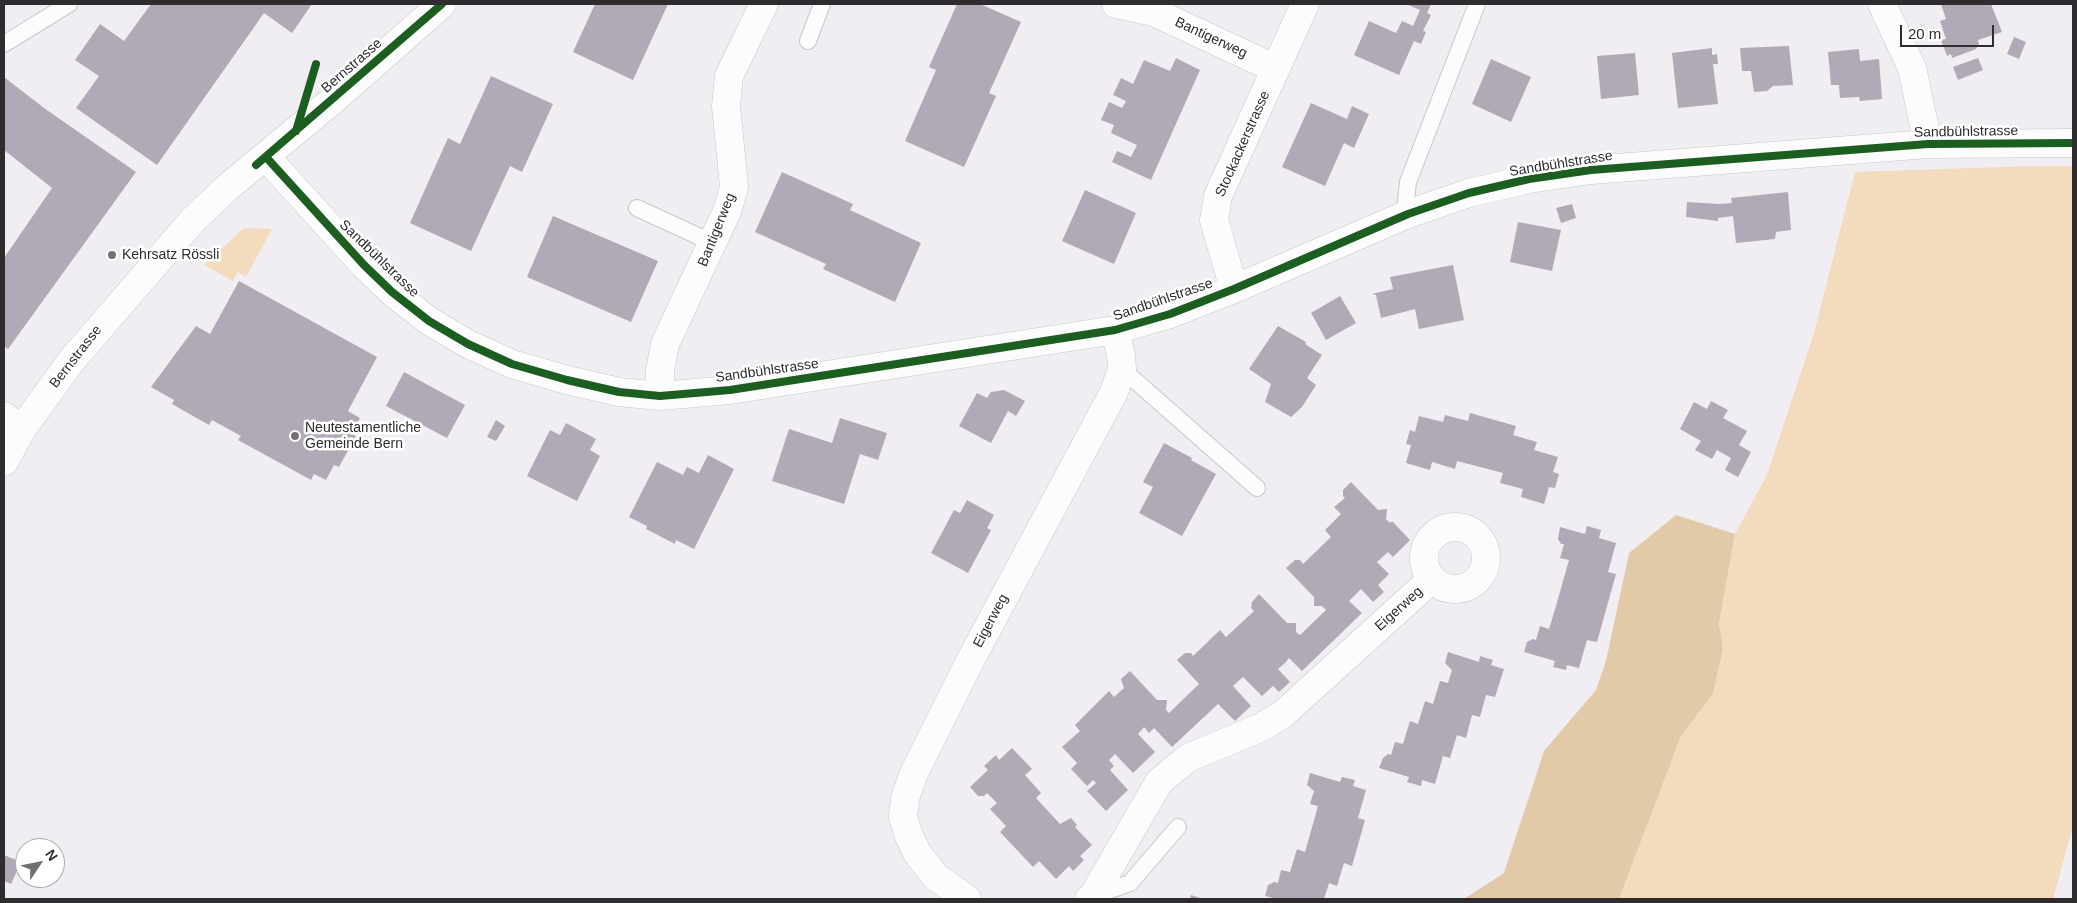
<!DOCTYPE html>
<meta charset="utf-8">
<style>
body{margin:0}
#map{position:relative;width:2077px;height:903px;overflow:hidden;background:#f0eef2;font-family:Arial,sans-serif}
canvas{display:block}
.frame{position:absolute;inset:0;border:5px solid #2e2c2f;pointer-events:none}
.north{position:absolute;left:15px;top:838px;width:50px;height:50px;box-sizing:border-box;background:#fff;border:1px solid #ababac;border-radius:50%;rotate:56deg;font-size:14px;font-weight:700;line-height:20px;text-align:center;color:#2e2c2f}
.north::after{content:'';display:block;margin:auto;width:18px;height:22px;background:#727073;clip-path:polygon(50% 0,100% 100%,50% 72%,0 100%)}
.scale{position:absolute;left:1900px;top:25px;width:94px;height:22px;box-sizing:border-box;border:2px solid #2e2c2f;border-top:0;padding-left:6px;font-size:15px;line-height:18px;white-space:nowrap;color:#2e2c2f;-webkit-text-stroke:4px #fff;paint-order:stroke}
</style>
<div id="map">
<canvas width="2077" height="903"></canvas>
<div class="frame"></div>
<div class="north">N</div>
<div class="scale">20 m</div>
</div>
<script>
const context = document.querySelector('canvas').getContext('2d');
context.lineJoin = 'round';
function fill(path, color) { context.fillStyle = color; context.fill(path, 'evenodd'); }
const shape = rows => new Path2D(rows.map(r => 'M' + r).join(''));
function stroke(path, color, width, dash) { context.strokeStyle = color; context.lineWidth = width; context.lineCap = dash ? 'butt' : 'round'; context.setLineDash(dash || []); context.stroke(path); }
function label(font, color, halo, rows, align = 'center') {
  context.font = font + ' Arial,sans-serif'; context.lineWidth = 5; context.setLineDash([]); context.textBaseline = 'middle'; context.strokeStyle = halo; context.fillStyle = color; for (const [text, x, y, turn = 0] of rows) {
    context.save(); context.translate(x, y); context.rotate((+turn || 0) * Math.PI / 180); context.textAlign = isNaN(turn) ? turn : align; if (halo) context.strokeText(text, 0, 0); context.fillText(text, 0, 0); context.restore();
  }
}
fill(shape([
 [2030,166,2073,166,2073,826,2053,899,1619,899,1681,736,1713,694,1723,649,1719,623,1735,534,1767,475,1814,333,1855,172],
 [244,228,272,229,246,277,237,272,233,281,204,265]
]), '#f3dcbe');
fill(shape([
 [1676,515,1735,534,1719,623,1723,649,1713,694,1681,736,1619,899,1464,899,1504,873,1544,751,1596,690,1606,661,1629,553]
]), '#e2caa9');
fill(shape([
 [151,4,312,4,292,33,264,13,157,165,76,108,99,76,75,60,100,24,124,41],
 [595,4,668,4,633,80,573,52],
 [957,4,980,4,1021,22,989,93,996,96,964,167,905,141,936,70,929,67],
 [1406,4,1431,4,1427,13,1431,15,1423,31,1426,32,1421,44,1414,41,1399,75,1354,55,1369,21,1396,33,1402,21,1413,26,1420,10],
 [1941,4,1991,4,2002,32,1978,40,1979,44,1976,49,1952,58,1951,54,1947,56,1941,40,1946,39,1940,21,1946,19],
 [2014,37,2026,42,2019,59,2007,54],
 [1789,46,1793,85,1773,86,1767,91,1754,92,1751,71,1742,71,1740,48],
 [1712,48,1712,55,1717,54,1718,64,1713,64,1718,104,1678,108,1672,53],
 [1859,49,1860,61,1879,59,1882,99,1860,101,1859,97,1840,98,1839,85,1831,85,1828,52],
 [1635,53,1639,95,1601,99,1597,56],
 [1176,58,1200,70,1151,180,1112,162,1117,151,1131,157,1137,145,1111,133,1114,125,1101,120,1109,102,1122,108,1126,101,1113,95,1121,78,1133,84,1144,60,1170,71],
 [1978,58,1983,70,1958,80,1953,67],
 [1491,59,1531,77,1511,122,1472,104],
 [491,76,553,104,522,172,510,166,471,251,410,223,448,138,460,144],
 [4,77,44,108,136,172,8,349,4,346,4,258,52,188,4,150],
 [1311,103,1347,119,1352,106,1369,114,1354,148,1344,143,1325,186,1282,167],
 [782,172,853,204,850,210,921,243,895,302,823,269,826,264,755,232],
 [1085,190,1136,213,1114,264,1062,241],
 [1788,192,1791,230,1776,232,1775,239,1736,243,1733,216,1718,218,1718,221,1686,217,1687,202,1719,204,1732,203,1731,198],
 [1572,204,1576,218,1561,223,1556,208],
 [553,216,658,261,631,322,527,277],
 [1518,222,1561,230,1552,271,1510,262],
 [1453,265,1464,320,1419,329,1415,309,1381,318,1376,295,1372,294,1393,289,1390,277],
 [239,281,377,357,348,411,360,418,352,434,356,436,339,467,334,465,326,480,314,474,311,480,238,440,241,436,212,420,209,425,172,404,174,400,151,387,196,326,210,334],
 [1340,296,1356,323,1326,340,1311,313],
 [1278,326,1306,342,1305,344,1322,355,1307,378,1316,385,1302,407,1291,417,1265,402,1271,384,1249,369],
 [404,372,465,405,447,438,386,406],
 [1004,390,1025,401,1016,416,1008,411,991,443,959,426,977,393,987,398,991,392],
 [1711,401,1728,410,1723,418,1747,431,1739,445,1751,452,1738,477,1725,470,1731,458,1717,450,1712,459,1695,450,1701,441,1680,429,1694,402,1707,409],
 [1470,413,1516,426,1513,435,1537,442,1534,450,1558,457,1553,472,1559,474,1555,488,1549,487,1544,504,1521,497,1523,489,1500,483,1503,473,1457,461,1455,469,1432,462,1430,470,1406,463,1411,445,1406,444,1410,430,1415,432,1419,416,1443,422,1445,415,1468,421],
 [840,418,887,433,878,460,860,454,844,504,772,481,789,429,832,443],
 [496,420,505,426,496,441,487,437],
 [566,423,596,439,590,450,600,456,577,501,527,476,550,430,560,435],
 [1164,443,1192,458,1191,460,1216,474,1182,536,1139,513,1153,487,1143,482],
 [708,455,734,469,694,549,676,540,675,544,646,529,647,526,629,517,657,462,683,475,687,467,699,473],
 [1351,482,1378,510,1387,509,1386,519,1390,523,1392,521,1410,540,1393,557,1388,552,1377,562,1389,574,1378,585,1384,592,1373,602,1361,589,1349,601,1362,613,1302,671,1289,658,1285,663,1278,669,1290,682,1279,692,1273,686,1262,696,1243,677,1233,686,1251,706,1235,721,1218,704,1172,747,1154,728,1149,733,1144,727,1138,734,1155,752,1133,773,1115,754,1109,760,1114,766,1110,770,1128,790,1106,811,1087,791,1096,783,1093,780,1087,786,1071,769,1077,763,1062,747,1080,731,1075,725,1109,691,1114,697,1124,688,1121,679,1130,671,1157,700,1167,700,1166,710,1169,713,1199,684,1177,660,1185,653,1191,653,1193,656,1220,630,1226,637,1254,611,1251,608,1252,602,1259,594,1287,623,1296,623,1296,632,1300,635,1326,610,1322,606,1314,606,1314,597,1286,568,1295,560,1300,560,1303,564,1331,537,1325,530,1341,514,1334,507,1345,498,1343,496,1343,490],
 [967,500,994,515,987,528,991,530,968,573,931,553,954,510,960,513],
 [1587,526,1601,530,1599,538,1616,543,1608,572,1616,574,1597,642,1587,640,1579,668,1567,665,1566,670,1553,667,1555,661,1524,652,1527,642,1533,639,1536,640,1540,626,1549,629,1556,606,1569,560,1560,558,1564,544,1561,544,1558,539,1560,527,1585,534],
 [1448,652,1479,662,1480,656,1493,660,1491,665,1504,669,1495,697,1486,695,1480,717,1472,715,1466,738,1457,735,1450,758,1443,756,1435,784,1422,780,1421,786,1407,782,1409,777,1379,768,1383,758,1388,754,1391,755,1395,742,1403,744,1410,721,1418,724,1425,701,1433,704,1440,681,1448,683,1452,670,1445,663],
 [1012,748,1032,769,1025,775,1041,793,1036,798,1060,824,1071,818,1077,825,1075,827,1092,845,1080,856,1084,860,1073,871,1069,866,1056,879,1039,861,1033,867,1000,832,1006,826,990,809,997,803,987,793,984,796,978,796,970,787,988,770,984,766,996,755,999,760],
 [1310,773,1340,782,1342,777,1355,780,1353,786,1366,790,1358,818,1365,820,1352,866,1344,863,1337,886,1329,883,1324,899,1277,899,1265,896,1268,885,1274,882,1278,883,1281,870,1290,872,1297,849,1305,852,1318,806,1310,804,1314,791,1307,785],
 [4,855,21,862,11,884,4,881],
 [1191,895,1203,899,1190,899]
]), '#b1a9b6');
const lane = shape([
 [808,41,822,4],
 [4,44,69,4],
 [637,208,713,243],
 [1408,214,1406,200,1408,182,1477,4],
 [1122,369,1257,488],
 [1093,896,1130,883,1178,827]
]);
const street = shape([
 [1116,4,1154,12,1276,69],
 [1882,4,1912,68,1928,144],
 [266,157,364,265,392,292,429,321,468,344,512,364,567,380,619,392,660,396,730,390,1115,330,1170,314,1234,289,1408,214,1469,193,1529,179,1591,170,1928,144,2073,143],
 [1234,289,1214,220,1218,196,1305,4],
 [660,396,660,371,665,344,728,209,734,187,726,106,729,76,764,4],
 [4,416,22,429],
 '1424 558a31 31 0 1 1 62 0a31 31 0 1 1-62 0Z',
 [967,899,936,877,917,853,909,836,903,817,905,798,914,773,970,661,1114,392,1122,369,1121,355,1115,330],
 [1089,899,1093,896,1159,782,1188,758,1262,727,1283,714,1432,579]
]);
const secondary = shape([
 [4,462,22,429,72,360,193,220,229,186,333,100,442,4]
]);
stroke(lane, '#c7c6c9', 18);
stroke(street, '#c7c6c9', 29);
stroke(secondary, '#c7c6c9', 29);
stroke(lane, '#fdfcfd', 16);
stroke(street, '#fdfcfd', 28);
stroke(secondary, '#fdfcfd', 28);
stroke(shape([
 [296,131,316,64],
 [266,157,364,265,392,292,429,321,468,344,512,364,567,380,619,392,660,396,730,390,1115,330,1170,314,1234,289,1408,214,1469,193,1529,179,1591,170,1928,144,2073,143],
 [256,165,442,4]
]), '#1b5e20', 8);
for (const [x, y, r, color] of [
 [112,255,5,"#727073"],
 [295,436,5,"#727073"]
]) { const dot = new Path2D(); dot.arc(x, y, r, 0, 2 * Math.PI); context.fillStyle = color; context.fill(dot); stroke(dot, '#fff', 2); }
label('14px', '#2e2c2f', '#fff', [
 ["Bantigerweg",1211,38,25],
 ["Bernstrasse",352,66,-41],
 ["Sandbühlstrasse",1966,132,-1],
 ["Stockackerstrasse",1243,144,-66],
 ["Sandbühlstrasse",1561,164,-9],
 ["Bantigerweg",717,230,-68],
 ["Sandbühlstrasse",379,259,44],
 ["Sandbühlstrasse",1163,300,-19],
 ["Bernstrasse",76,357,-52],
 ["Sandbühlstrasse",767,371,-8],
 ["Eigerweg",1399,609,-42],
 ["Eigerweg",991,621,-62]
]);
label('14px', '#2e2c2f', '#fff', [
 ["Kehrsatz Rössli",122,255],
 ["Neutestamentliche",305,428],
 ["Gemeinde Bern",305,444]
], 'left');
</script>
